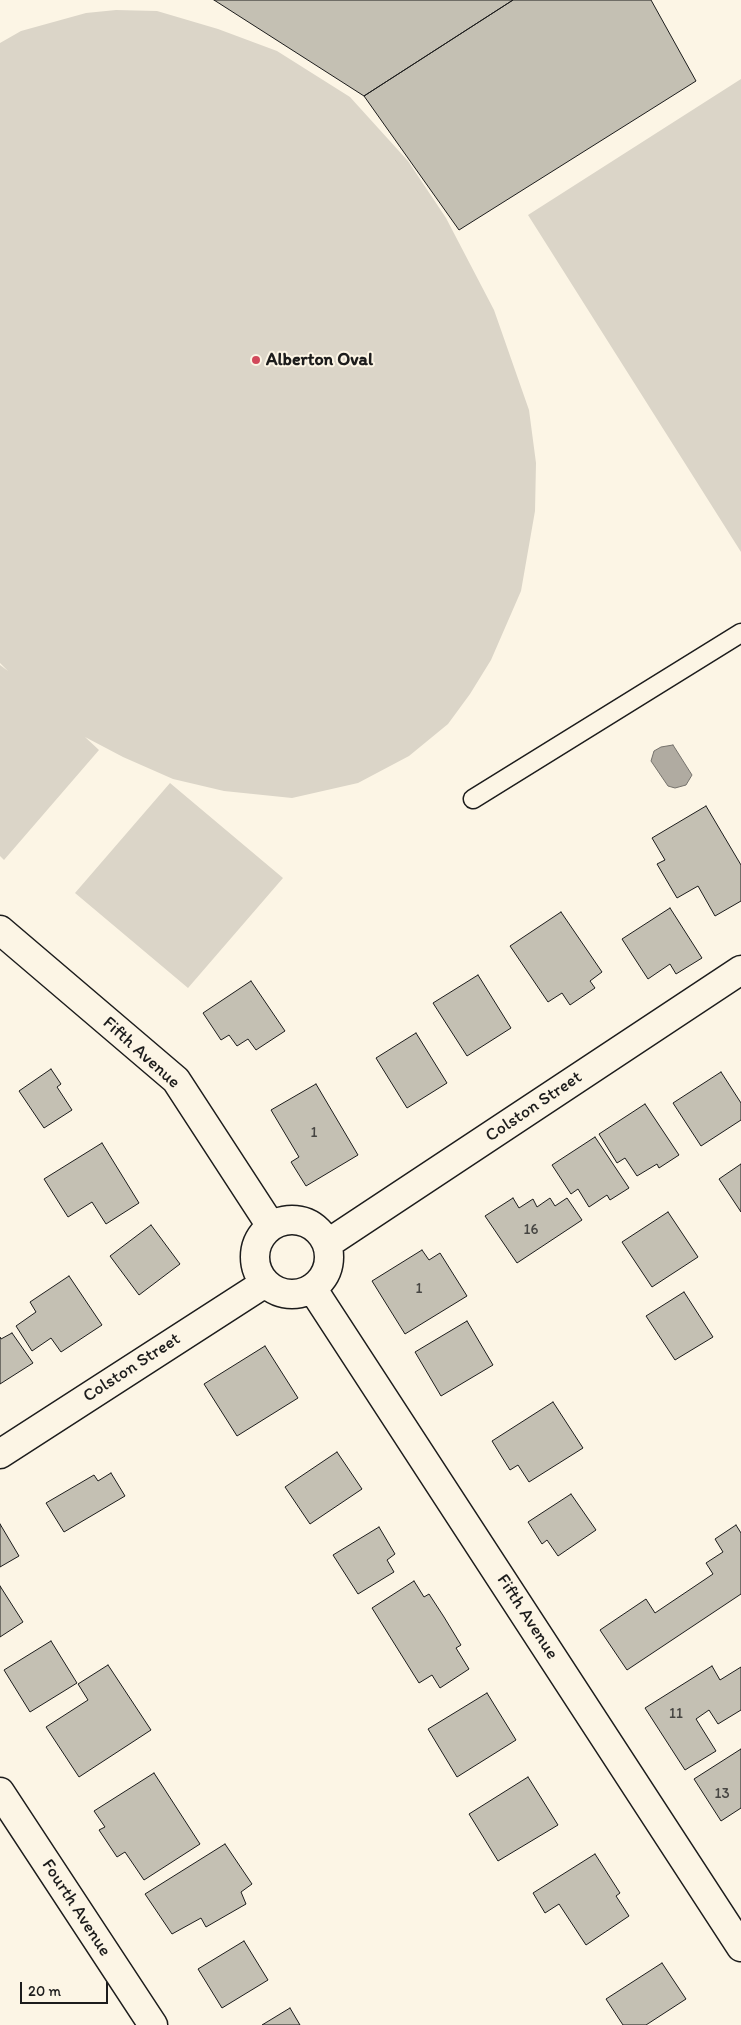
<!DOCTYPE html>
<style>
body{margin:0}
#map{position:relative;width:741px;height:2025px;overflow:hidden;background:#fcf5e5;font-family:Itim,sans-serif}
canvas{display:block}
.scale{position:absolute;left:20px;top:1982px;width:88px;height:22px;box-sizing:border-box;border:2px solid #1c1c1c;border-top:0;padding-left:6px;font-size:15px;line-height:18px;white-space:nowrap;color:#1c1c1c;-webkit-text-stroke:4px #fcf5e5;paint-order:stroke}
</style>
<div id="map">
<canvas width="741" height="2025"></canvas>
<div class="scale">20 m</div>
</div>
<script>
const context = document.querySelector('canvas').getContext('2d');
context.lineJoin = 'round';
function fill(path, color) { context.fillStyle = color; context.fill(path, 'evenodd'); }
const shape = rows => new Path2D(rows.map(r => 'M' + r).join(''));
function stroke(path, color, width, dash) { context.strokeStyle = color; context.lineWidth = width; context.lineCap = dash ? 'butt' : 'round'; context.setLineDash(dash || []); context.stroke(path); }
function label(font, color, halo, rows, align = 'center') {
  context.font = font + ' Itim,sans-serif'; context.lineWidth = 4; context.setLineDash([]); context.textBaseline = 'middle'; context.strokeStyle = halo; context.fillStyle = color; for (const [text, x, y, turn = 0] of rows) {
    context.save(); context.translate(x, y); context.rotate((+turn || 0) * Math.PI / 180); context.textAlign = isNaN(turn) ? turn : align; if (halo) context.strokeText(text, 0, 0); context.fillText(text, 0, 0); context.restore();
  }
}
fill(shape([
 [116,10,157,11,218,29,277,51,350,97,408,161,446,218,494,310,529,410,536,463,535,511,521,591,491,660,470,694,448,724,409,756,358,783,292,798,224,791,173,779,123,757,85,737,99,750,4,860,0,856,0,665,8,671,0,663,0,43,21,31,86,13],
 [741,79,741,552,528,215],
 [170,783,283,878,188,988,75,893]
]), '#dbd5c8');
const water = shape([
 [673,745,692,775,686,785,675,788,668,786,651,761,654,751,661,747,673,745]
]);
fill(water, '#b0aba1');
stroke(water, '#75726c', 1);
const building = shape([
 [214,0,513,0,364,96,214,0],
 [513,0,651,0,696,81,459,230,364,96,513,0],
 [706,806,741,865,741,901,715,916,698,886,677,898,657,864,665,860,652,838,706,806],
 [670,908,702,958,676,974,670,964,648,979,622,939,670,908],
 [561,912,602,972,590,981,595,988,570,1005,562,993,548,1002,510,946,561,912],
 [478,975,511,1028,467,1056,433,1003,478,975],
 [251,981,285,1031,256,1050,248,1039,237,1046,229,1035,221,1040,203,1013,251,981],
 [416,1033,447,1083,407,1108,376,1058,416,1033],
 [51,1069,61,1084,57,1087,72,1110,44,1128,19,1091,51,1069],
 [721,1072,741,1103,741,1120,701,1146,673,1103,721,1072],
 [316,1084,358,1155,306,1186,291,1162,299,1157,271,1110,316,1084],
 [645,1104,679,1155,659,1168,657,1164,637,1176,625,1158,617,1163,599,1134,645,1104],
 [595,1137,629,1188,610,1200,607,1195,589,1207,578,1189,571,1194,552,1165,595,1137],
 [102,1143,139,1203,106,1224,92,1202,68,1217,44,1179,102,1143],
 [741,1164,741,1212,719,1179,741,1164],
 [513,1198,519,1208,533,1199,537,1207,550,1198,555,1206,567,1198,582,1220,517,1263,485,1216,513,1198],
 [668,1212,698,1257,652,1287,622,1242,668,1212],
 [151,1225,180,1264,139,1295,110,1256,151,1225],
 [422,1250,429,1260,440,1253,467,1296,405,1334,372,1281,422,1250],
 [69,1276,102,1325,61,1352,51,1338,32,1351,16,1326,36,1312,30,1302,69,1276],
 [684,1292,713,1337,675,1360,646,1316,684,1292],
 [467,1321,493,1365,441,1396,415,1352,467,1321],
 [12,1333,33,1363,0,1384,0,1337,1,1339,12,1333],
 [265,1346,298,1398,237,1436,204,1384,265,1346],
 [553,1402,583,1448,529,1482,518,1465,510,1470,492,1441,553,1402],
 [337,1452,362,1489,310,1524,285,1487,337,1452],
 [111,1473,125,1496,64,1532,46,1503,94,1475,98,1481,111,1473],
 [571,1494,596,1530,558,1556,547,1540,542,1544,528,1522,571,1494],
 [0,1524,19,1556,0,1567,0,1524],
 [736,1525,741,1533,741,1594,627,1670,600,1630,646,1599,655,1613,713,1574,706,1563,723,1552,715,1539,736,1525],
 [379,1527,395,1554,387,1560,394,1572,358,1594,333,1555,379,1527],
 [414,1581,424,1597,429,1594,444,1617,461,1645,456,1648,469,1669,440,1688,432,1675,419,1683,372,1608,414,1581],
 [0,1586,23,1622,0,1637,0,1586],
 [51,1641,77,1683,30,1712,4,1670,51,1641],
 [108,1665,151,1730,79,1777,46,1727,88,1700,78,1684,108,1665],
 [712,1666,720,1680,741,1667,741,1710,718,1724,709,1710,696,1719,716,1751,685,1770,645,1708,712,1666],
 [487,1693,516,1740,457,1777,428,1729,487,1693],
 [741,1749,741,1808,721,1821,694,1779,741,1749],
 [154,1773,200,1844,144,1880,125,1852,117,1857,99,1830,105,1827,94,1811,154,1773],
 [528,1777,558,1825,498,1861,469,1814,528,1777],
 [225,1844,252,1884,241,1892,246,1904,206,1927,201,1918,172,1934,145,1894,225,1844],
 [595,1854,620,1893,616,1896,629,1916,586,1945,559,1904,545,1913,533,1893,595,1854],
 [244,1941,268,1980,222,2008,198,1969,244,1941],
 [662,1963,686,1999,646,2025,623,2025,606,1999,662,1963],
 [290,2008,300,2025,262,2025,290,2008]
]);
fill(building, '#c4c0b3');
stroke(building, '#1c1c1c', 1);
const service = shape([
 [473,799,741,633]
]);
const minor = shape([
 [0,930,176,1080,271,1226],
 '255 1257a37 37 0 1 1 74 0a37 37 0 1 1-74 0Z',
 [327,1244,741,970],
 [312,1288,741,1947],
 [0,1454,265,1283],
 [0,1792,153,2025]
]);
stroke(service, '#1c1c1c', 21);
stroke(minor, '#1c1c1c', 31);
stroke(service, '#fcf5e5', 18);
stroke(minor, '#fcf5e5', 28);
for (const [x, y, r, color] of [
 [256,360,5,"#d1495b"]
]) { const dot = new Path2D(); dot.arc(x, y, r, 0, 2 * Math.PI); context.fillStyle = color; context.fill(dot); stroke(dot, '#fcf5e5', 2); }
label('15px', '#464542', null, [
 ["1",314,1133],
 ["16",531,1230],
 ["1",419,1289],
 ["11",676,1714],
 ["13",722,1794]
]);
label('bold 18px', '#1c1c1c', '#fcf5e5', [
 ["Alberton Oval",266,360]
], 'left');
label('18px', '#1c1c1c', '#fcf5e5', [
 ["Fifth Avenue",141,1053,42],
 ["Colston Street",534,1107,-34],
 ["Colston Street",132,1368,-33],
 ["Fifth Avenue",527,1617,57],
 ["Fourth Avenue",76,1908,57]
]);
</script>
